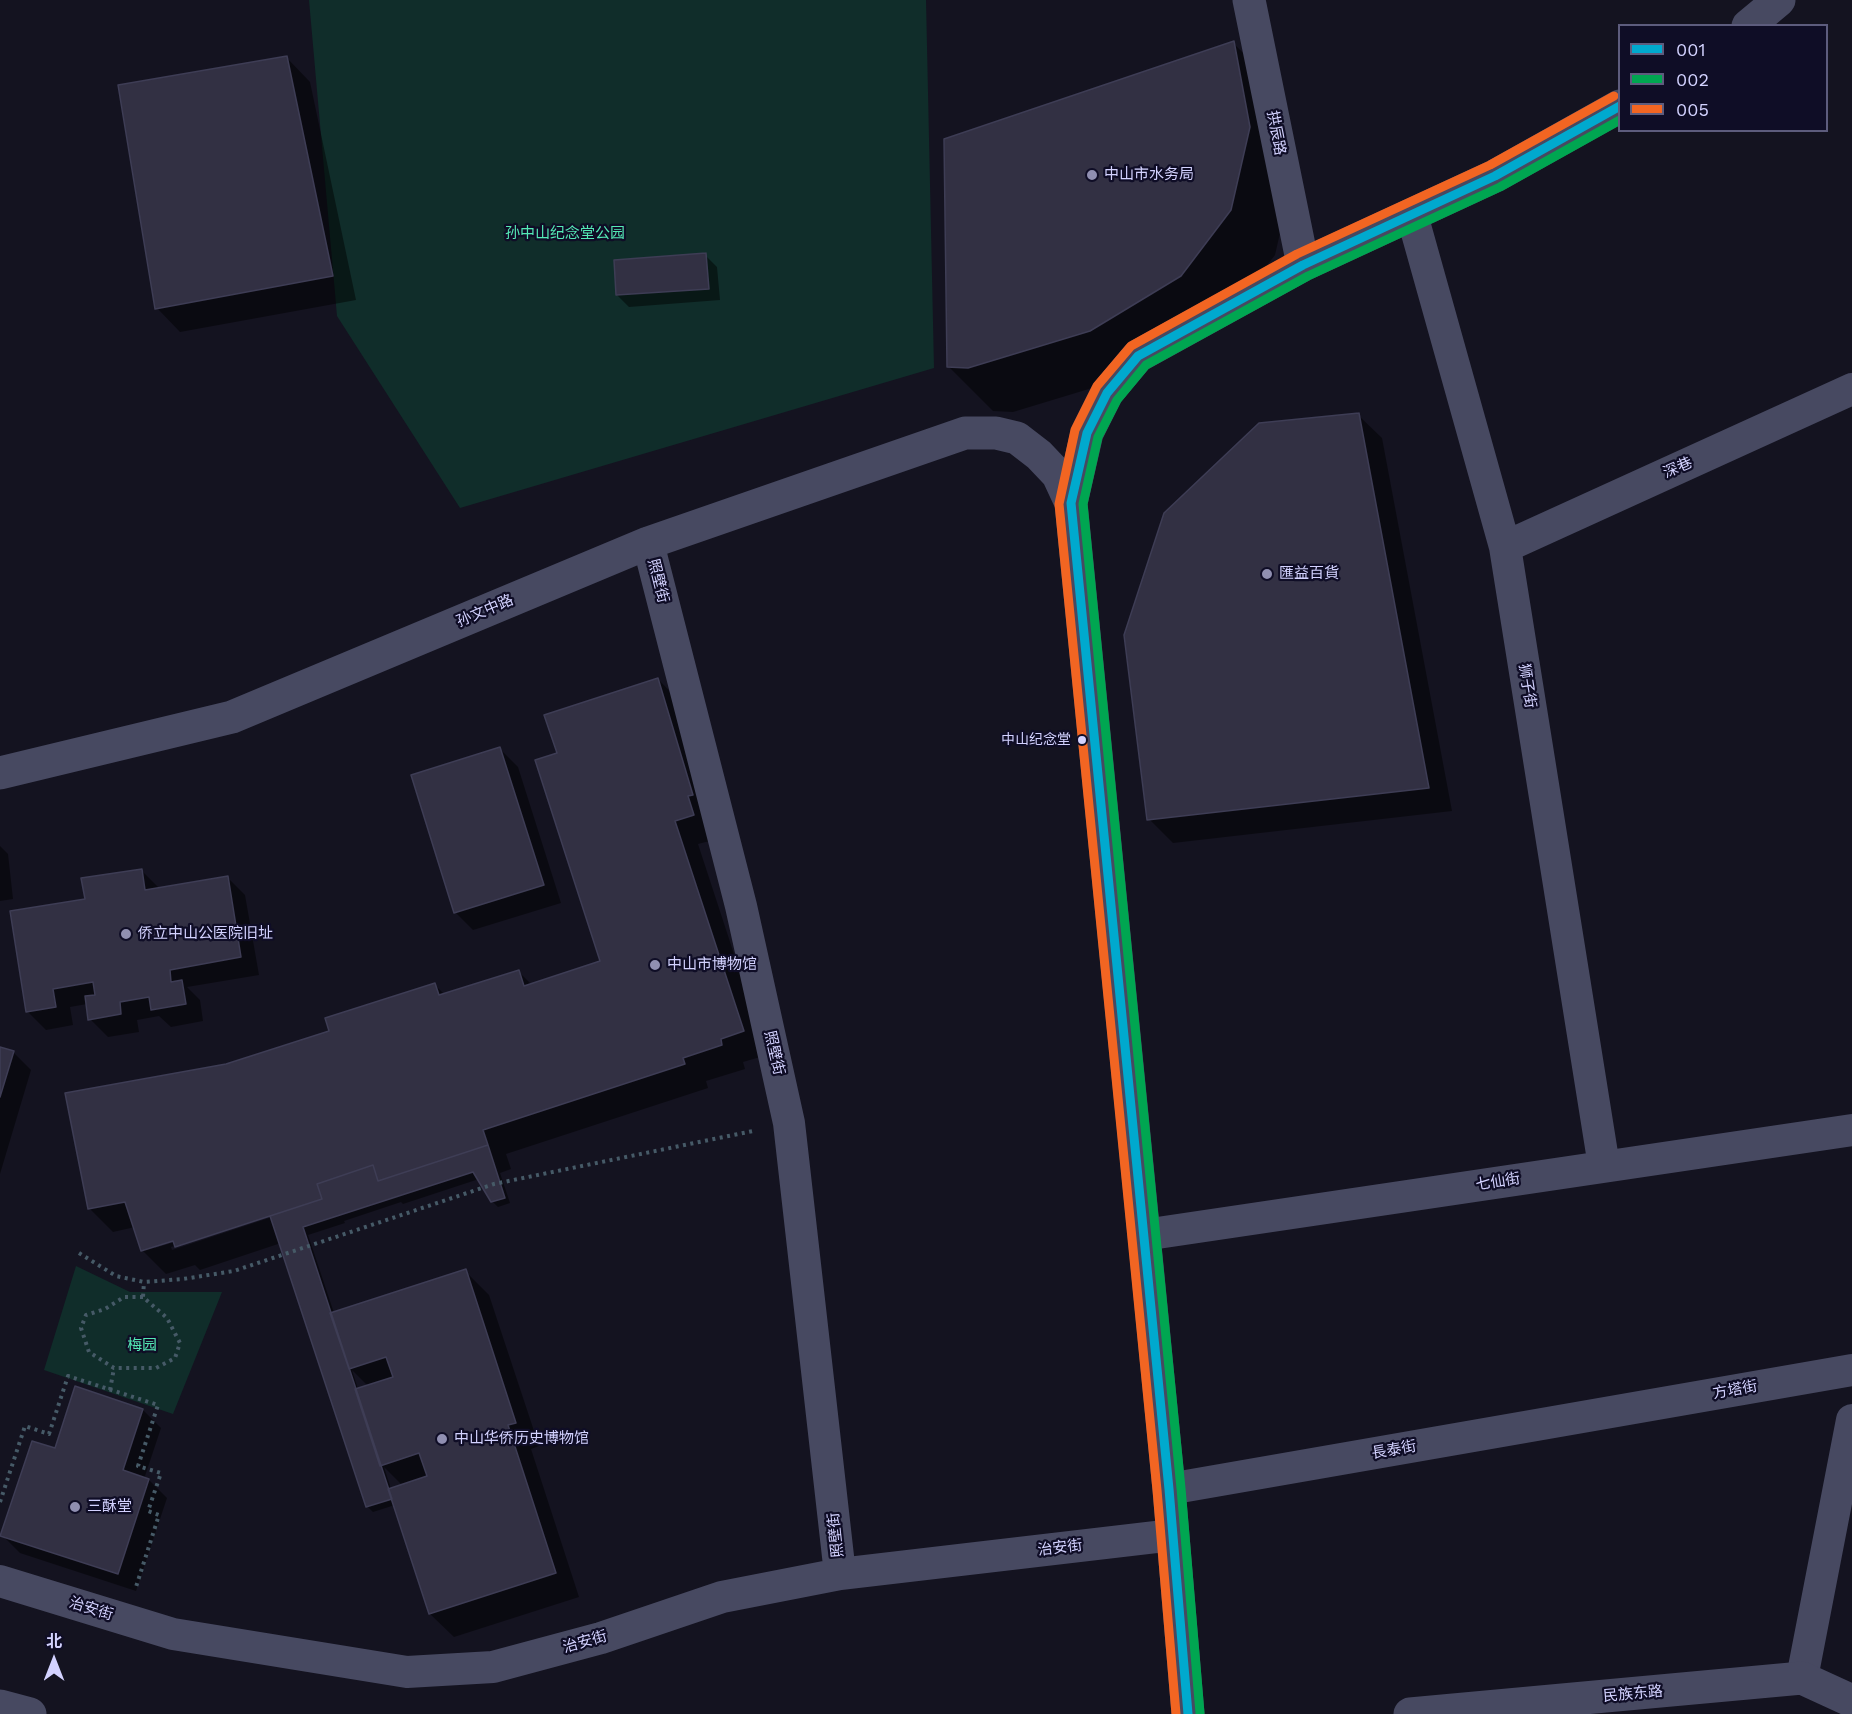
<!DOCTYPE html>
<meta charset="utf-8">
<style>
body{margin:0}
#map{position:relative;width:1852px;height:1714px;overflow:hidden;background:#141320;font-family:"Work Sans","Noto Sans SC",sans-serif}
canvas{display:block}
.legend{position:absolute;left:1618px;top:24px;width:210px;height:108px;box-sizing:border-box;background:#0f0d26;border:2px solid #5d5c7d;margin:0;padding:8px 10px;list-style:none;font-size:18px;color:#d3d2ff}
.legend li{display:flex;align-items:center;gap:12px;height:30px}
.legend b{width:30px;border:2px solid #5d5c7d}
.north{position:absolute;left:24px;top:1630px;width:60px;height:60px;-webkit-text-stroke:4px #0f0d26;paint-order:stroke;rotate:0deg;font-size:16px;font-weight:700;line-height:24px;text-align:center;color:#d3d2ff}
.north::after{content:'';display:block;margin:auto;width:21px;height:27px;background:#d3d2ff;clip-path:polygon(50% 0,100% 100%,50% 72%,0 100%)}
</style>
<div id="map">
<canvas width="1852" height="1714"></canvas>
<ul class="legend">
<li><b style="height:8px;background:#00a9ce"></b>001</li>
<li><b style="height:8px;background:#00a651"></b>002</li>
<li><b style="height:8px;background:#f26522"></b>005</li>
</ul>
<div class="north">北</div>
</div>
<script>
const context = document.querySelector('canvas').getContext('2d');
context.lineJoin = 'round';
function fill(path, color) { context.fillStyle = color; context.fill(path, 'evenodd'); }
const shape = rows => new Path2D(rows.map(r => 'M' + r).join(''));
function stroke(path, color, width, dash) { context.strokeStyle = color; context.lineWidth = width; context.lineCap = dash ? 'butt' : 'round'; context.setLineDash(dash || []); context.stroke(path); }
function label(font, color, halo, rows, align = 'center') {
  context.font = font + ' "Work Sans","Noto Sans SC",sans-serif'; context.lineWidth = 4.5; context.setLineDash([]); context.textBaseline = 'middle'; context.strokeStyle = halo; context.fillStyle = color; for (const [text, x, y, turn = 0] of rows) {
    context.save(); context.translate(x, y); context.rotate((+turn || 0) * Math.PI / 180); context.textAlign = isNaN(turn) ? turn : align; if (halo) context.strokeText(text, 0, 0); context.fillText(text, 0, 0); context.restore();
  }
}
fill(shape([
 [309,0,926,0,934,368,460,508,337,316],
 [76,1266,130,1292,222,1292,173,1414,44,1370]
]), '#102d2a');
fill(shape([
 [1233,43,1278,87,1294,172,1275,255,1225,320,1135,375,1013,412,993,411,948,366],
 [287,58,310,82,356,300,180,332,157,308],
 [705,255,717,267,720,300,629,307,617,295],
 [1358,415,1382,438,1452,811,1173,843,1149,819],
 [658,679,681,703,717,839,698,844,767,1055,743,1062,745,1069,706,1081,708,1088,506,1154,511,1169,500,1173,510,1203,498,1207,492,1201,479,1179,403,1204,401,1202,344,1221,345,1223,308,1235,334,1313,465,1271,489,1295,539,1446,531,1449,579,1597,454,1637,430,1614,395,1505,373,1512,367,1506,281,1243,200,1270,195,1265,166,1274,142,1250,135,1227,113,1232,89,1208,226,1066,331,1032,435,985,445,995,518,971,532,985,602,962,559,754],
 [272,1214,272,1217,172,1250,171,1247],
 [180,1237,181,1240,155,1248,155,1245],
 [352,1370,368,1386,358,1389],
 [384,1467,402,1485,391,1489],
 [500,749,518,767,561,903,473,930,455,912],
 [0,846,8,854,13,899,0,901],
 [141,870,160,889,227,877,245,895,259,975,187,987,200,1000,203,1021,171,1027,159,1016,137,1020,139,1032,108,1037,90,1019,87,1004,70,1007,73,1025,46,1030,28,1012,12,913,86,901],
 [0,1048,13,1052,31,1070,0,1174],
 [143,1410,161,1428,144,1479,149,1480,167,1498,136,1591,20,1553,2,1535,56,1450]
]), '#0007');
const building = shape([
 [1234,41,1250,127,1231,210,1181,276,1090,331,968,368,947,367,944,139,1234,41],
 [287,56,333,276,155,309,118,85,287,56],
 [706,253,709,289,616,295,614,260,706,253],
 [1359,413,1429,788,1147,820,1124,635,1164,513,1259,423,1359,413],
 [658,678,693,795,688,796,694,815,675,821,744,1031,721,1039,722,1045,683,1058,685,1064,483,1130,488,1145,378,1181,373,1165,317,1184,322,1199,175,1247,173,1241,141,1251,125,1202,88,1209,65,1093,226,1064,329,1031,325,1018,435,983,439,995,519,970,524,986,600,961,535,760,557,753,544,715,658,678],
 [500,747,544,885,454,913,411,775,500,747],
 [142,869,145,890,228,876,241,957,170,970,171,982,182,980,186,1004,151,1010,149,997,120,1002,121,1014,88,1020,85,996,95,995,93,982,53,989,56,1007,26,1012,10,911,85,899,81,878,142,869],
 [0,1047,14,1051,0,1097,0,1047],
 [488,1145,505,1198,491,1202,473,1172,303,1227,392,1499,366,1507,270,1216,322,1199,317,1184,373,1165,378,1181,488,1145],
 [466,1269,516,1423,508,1425,556,1573,429,1614,388,1489,427,1476,419,1453,380,1466,355,1389,393,1377,386,1357,349,1369,330,1313,466,1269],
 [75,1386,143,1409,123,1470,149,1479,118,1574,0,1536,32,1441,55,1448,75,1386]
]);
fill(building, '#323043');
stroke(building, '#3e3d55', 1.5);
stroke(shape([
 [79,1253,116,1276,144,1282,183,1279,234,1271,494,1184,753,1131],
 [143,1297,124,1297,105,1309,86,1315,81,1328,89,1352,114,1368,156,1368,175,1358,180,1343,167,1318,143,1297,144,1282],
 [110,1390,114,1368],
 [0,1502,25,1426,49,1434,68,1376,158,1405,138,1466,161,1473,148,1511,159,1515,136,1587]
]), '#465a67', 4, [3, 4.5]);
stroke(shape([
 [1412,215,1505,547,1604,1166],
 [648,543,741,906,789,1123,840,1574],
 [1505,547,1852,389],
 [1144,1235,1852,1130],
 [1169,1489,1852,1370],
 [0,1581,173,1634,407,1672,493,1667,601,1638,722,1597,840,1574,1173,1535],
 [1802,1678,1852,1420]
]), '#474961', 32);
stroke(shape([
 [1249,0,1303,265],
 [1748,26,1779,0],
 [0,773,232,717,648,543,965,433,996,433,1017,438,1039,455,1058,475,1071,503],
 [0,1706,30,1714],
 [1188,1714,1169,1489,1144,1235,1071,503,1087,433,1107,393,1138,356,1303,265,1495,176,1620,106],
 [1410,1714,1802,1678,1852,1701]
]), '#474961', 33);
stroke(shape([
 [1188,1714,1169,1489,1071,503,1087,433,1107,393,1138,356,1303,265,1495,176,1620,106]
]), '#00a9ce', 9);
stroke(shape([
 [1200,1713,1181,1488,1083,504,1098,437,1117,400,1146,365,1308,276,1500,187,1620,120]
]), '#00a651', 9);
stroke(shape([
 [1176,1714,1157,1490,1059,504,1075,430,1097,386,1131,346,1297,254,1490,165,1614,96]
]), '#f26522', 9);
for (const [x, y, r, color] of [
 [1092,175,6,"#908fb1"],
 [1267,574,6,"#908fb1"],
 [1082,740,5,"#d3d2ff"],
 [126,934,6,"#908fb1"],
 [655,965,6,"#908fb1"],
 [442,1439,6,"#908fb1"],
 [75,1507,6,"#908fb1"]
]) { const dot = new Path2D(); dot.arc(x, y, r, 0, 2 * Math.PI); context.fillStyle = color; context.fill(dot); stroke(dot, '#0f0d26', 2); }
label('14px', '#d3d2ff', '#0f0d26', [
 ["中山纪念堂",1071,740]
], 'right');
label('15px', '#d3d2ff', '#0f0d26', [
 ["拱辰路",1276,133,79],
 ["深巷",1678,468,-24],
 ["照壁街",658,581,76],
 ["孙文中路",485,611,-23],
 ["狮子街",1527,686,81],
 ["照壁街",774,1053,77],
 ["七仙街",1498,1182,-9],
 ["方塔街",1735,1390,-10],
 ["長泰街",1394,1450,-10],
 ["照壁街",836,1535,-96],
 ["治安街",1060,1548,-7],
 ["治安街",91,1609,17],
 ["治安街",585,1642,-16],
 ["民族东路",1633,1694,-5]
]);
label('15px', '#d3d2ff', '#0f0d26', [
 ["中山市水务局",1104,175],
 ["匯益百貨",1279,574],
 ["侨立中山公医院旧址",138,934],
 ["中山市博物馆",667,965],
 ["中山华侨历史博物馆",454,1439],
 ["三酥堂",87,1507]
], 'left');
label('15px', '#54e9b5', '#0f0d26', [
 ["孙中山纪念堂公园",565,234],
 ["梅园",142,1346]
]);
</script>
